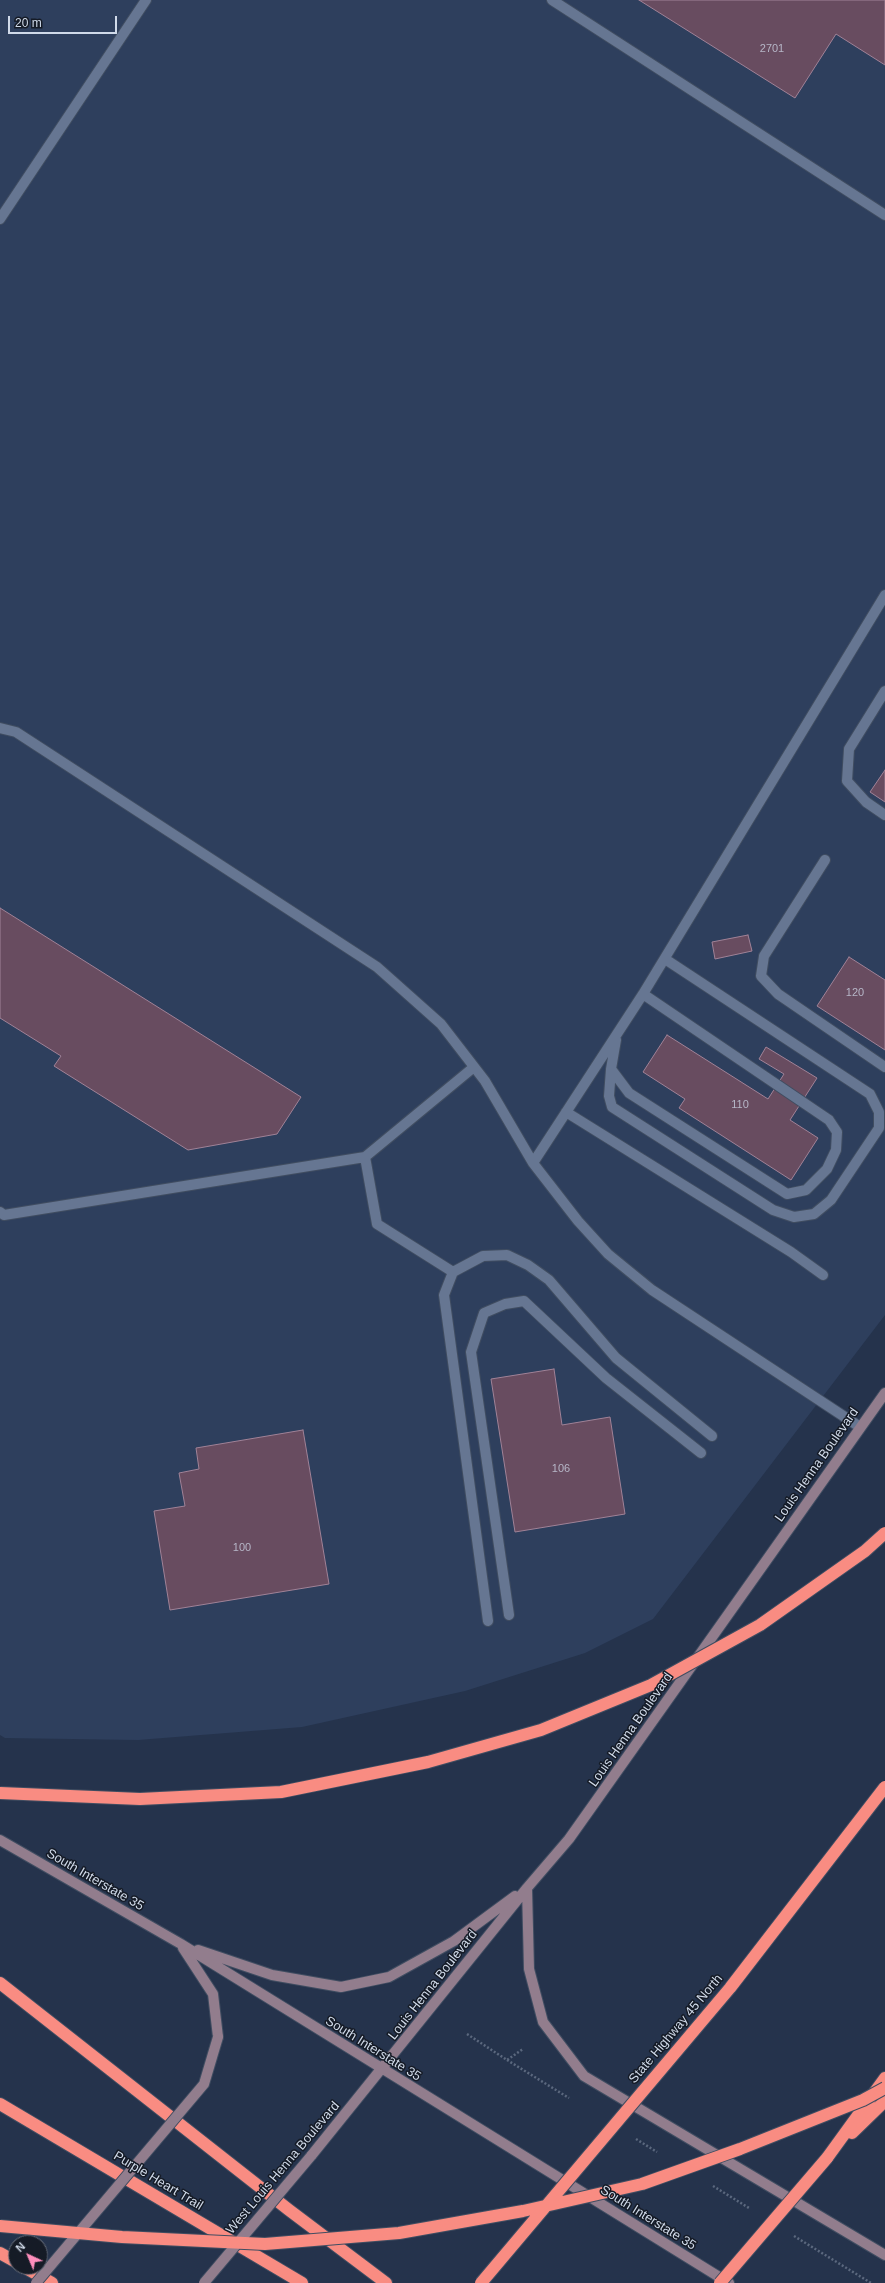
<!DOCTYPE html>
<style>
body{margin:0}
#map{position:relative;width:885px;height:2283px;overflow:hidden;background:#25334c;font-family:Arial,sans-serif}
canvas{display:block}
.north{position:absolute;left:8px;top:2235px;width:40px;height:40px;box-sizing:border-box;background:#151b26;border:1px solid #606774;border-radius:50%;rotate:316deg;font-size:11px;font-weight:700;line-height:16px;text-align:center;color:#d0dae9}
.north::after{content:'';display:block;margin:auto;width:14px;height:18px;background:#fe8ebc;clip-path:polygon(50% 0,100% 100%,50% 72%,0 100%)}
.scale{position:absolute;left:8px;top:16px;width:109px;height:18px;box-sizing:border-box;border:2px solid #d0dae9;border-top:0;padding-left:5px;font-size:12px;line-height:14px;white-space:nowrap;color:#d0dae9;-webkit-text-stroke:3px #151b26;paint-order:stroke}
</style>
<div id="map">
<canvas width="885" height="2283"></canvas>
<div class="north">N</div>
<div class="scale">20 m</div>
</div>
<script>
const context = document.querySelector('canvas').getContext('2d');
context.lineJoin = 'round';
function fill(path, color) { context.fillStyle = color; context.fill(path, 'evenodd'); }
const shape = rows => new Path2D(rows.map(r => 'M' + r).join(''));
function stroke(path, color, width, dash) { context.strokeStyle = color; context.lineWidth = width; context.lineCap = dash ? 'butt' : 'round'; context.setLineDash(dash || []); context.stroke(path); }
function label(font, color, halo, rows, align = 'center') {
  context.font = font + ' Arial,sans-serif'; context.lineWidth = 3; context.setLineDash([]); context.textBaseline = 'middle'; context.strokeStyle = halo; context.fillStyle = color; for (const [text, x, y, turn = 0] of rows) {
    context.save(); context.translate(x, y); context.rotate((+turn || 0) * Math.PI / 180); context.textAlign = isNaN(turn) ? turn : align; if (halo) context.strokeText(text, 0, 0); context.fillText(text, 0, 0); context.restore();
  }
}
fill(shape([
 [0,0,885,0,885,1315,653,1619,585,1653,465,1691,302,1727,138,1740,5,1738,0,1735]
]), '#2e3f5d');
const building = shape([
 [639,0,885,0,885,65,836,34,795,98,639,0],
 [885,770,885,802,870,792,885,770],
 [0,908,301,1097,277,1134,188,1150,54,1066,61,1056,0,1018,0,908],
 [748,935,752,951,715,959,712,942,748,935],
 [849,957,885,980,885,1050,817,1006,849,957],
 [667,1035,768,1099,784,1074,759,1059,766,1047,817,1078,790,1120,818,1138,791,1180,679,1108,685,1099,643,1072,667,1035],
 [554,1369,562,1425,610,1417,625,1514,515,1532,491,1379,554,1369],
 [303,1430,329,1584,170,1610,154,1511,185,1506,179,1473,199,1469,196,1448,303,1430]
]);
fill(building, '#684c60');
stroke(building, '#a08297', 1);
const service = shape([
 [552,0,885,215],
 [0,219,146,0],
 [885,691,849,749,847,781,866,802,885,815],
 [0,728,16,732,377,967,441,1024,485,1081,533,1163,578,1221,608,1254,652,1290,860,1427],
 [825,860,764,956,761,976,778,994,885,1067],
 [616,1040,611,1069,629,1093,787,1194,806,1190,827,1169,836,1150,837,1132,829,1120,643,994],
 [611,1069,609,1096,612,1107,773,1210,794,1217,814,1214,831,1200,879,1128,879,1112,870,1094,665,959],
 [566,1112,791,1252,823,1275],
 [365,1157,377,1224,453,1272],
 [533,1163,643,994,885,595],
 [0,1212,4,1215,365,1157,474,1067],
 [509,1615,471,1352,484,1313,505,1304,524,1301,606,1378,701,1453],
 [488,1621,444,1295,453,1272,483,1256,507,1255,528,1265,549,1280,616,1358,712,1436]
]);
const secondary = shape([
 [0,1840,181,1944,729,2283],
 [527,1888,529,1969,543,2022,584,2076,885,2255],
 [183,1948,213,1994,218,2037],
 [198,1950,272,1975,341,1987,389,1977,454,1941,515,1896],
 [311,2156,527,1888,569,1839,885,1393]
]);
const motorway = shape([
 [0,1983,289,2210,386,2283],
 [0,2104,302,2283],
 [852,2133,885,2101],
 [827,2158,885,2078],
 [0,2253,16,2262],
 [24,2267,52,2283]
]);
stroke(service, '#404d61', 12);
stroke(secondary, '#404d61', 12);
stroke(motorway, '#404d61', 14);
stroke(shape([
 [467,2034,507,2060,523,2049],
 [507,2060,569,2098],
 [636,2139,657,2152],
 [713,2186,749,2208],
 [794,2236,871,2283]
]), '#5b687e', 2.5, [2, 2]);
stroke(service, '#667692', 10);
stroke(secondary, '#927d8d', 10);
stroke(motorway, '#f98c82', 12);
const secondaryBridge = shape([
 [36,2283,204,2084,218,2037],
 [204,2283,311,2156]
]);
const motorwayBridge = shape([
 [0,1793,140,1799,281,1792,428,1762,541,1730,651,1685,760,1625,865,1551,885,1533],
 [0,2226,122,2237,265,2244,399,2233,523,2211,642,2184,740,2149,863,2100,885,2088],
 [481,2283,730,1988,885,1787],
 [720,2283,827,2158]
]);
stroke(secondaryBridge, '#404d61', 12, []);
stroke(motorwayBridge, '#404d61', 14, []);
stroke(secondaryBridge, '#927d8d', 10);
stroke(motorwayBridge, '#f98c82', 12);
label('11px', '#b6b6c7', null, [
 ["2701",772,49],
 ["120",855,993],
 ["110",740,1105],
 ["106",561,1469],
 ["100",242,1548]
]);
label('13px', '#d0dae9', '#151b26', [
 ["Louis Henna Boulevard",817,1465,-55],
 ["Louis Henna Boulevard",631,1730,-55],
 ["South Interstate 35",95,1880,30],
 ["Louis Henna Boulevard",433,1985,-52],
 ["State Highway 45 North",676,2029,-50],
 ["South Interstate 35",373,2049,32],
 ["West Louis Henna Boulevard",283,2168,-50],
 ["Purple Heart Trail",158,2181,31],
 ["South Interstate 35",648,2218,32]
]);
</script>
